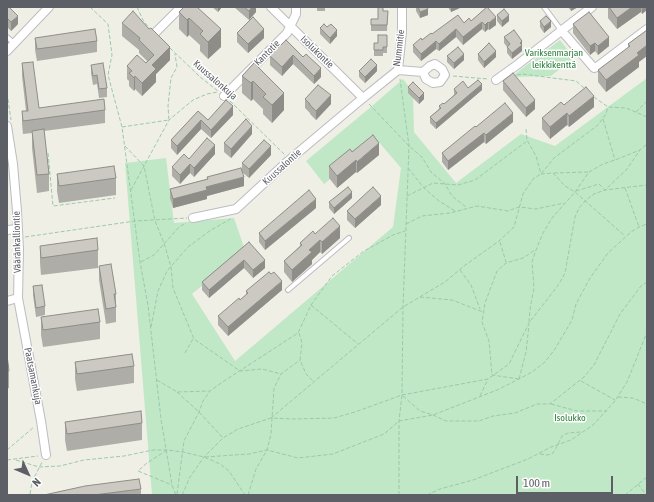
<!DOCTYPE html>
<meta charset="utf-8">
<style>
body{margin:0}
#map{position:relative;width:654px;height:502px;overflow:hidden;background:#f0efe5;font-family:"Asap Condensed",sans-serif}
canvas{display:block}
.frame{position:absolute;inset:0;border:8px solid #5c5f66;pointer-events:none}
.north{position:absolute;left:8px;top:454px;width:40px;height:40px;-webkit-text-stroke:3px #fff;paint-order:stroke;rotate:134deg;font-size:11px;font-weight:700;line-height:16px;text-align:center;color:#5c5f66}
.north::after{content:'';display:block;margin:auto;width:14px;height:18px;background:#5c5f66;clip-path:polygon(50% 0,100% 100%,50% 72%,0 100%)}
.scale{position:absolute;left:516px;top:476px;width:97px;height:18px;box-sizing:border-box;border:2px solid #5c5f66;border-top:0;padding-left:5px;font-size:12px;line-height:14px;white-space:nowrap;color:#5c5f66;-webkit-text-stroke:3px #fff;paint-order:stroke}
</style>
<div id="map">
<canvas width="654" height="502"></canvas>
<div class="frame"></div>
<div class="north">N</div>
<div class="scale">100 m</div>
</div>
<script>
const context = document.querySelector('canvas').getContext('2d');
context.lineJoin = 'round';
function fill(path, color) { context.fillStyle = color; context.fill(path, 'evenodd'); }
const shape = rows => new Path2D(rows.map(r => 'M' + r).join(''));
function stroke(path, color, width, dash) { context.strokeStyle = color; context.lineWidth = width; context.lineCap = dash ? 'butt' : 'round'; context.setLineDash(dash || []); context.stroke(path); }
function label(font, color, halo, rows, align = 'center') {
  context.font = font + ' "Asap Condensed",sans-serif'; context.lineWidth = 3; context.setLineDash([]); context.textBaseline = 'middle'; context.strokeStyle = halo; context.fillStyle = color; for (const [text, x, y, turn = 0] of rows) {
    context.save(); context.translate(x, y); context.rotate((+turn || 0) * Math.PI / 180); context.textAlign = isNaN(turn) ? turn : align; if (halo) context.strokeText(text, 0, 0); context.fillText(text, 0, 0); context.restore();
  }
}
fill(shape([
 [560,40,574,58,551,76,511,77],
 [647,78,647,495,152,495,125,163,166,158,174,223,234,218,245,250,192,294,235,361,393,227,401,168,378,141,324,184,306,161,372,106,403,79,413,92,414,132,456,183,521,134,555,146]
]), '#c0e8c6');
const lane = shape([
 [544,7,561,30],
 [7,37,14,43],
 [288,290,349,238]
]);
const street = shape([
 [271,7,363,98],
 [561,30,594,68,597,67,647,29],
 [155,33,181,7],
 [7,51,49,7],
 [398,70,423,72,426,79,433,83,440,82,445,75,442,69,435,64,430,66,423,72],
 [496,80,517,65,592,7],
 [224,96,287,33,296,14,296,7],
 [7,126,13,164,17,211,19,249,18,298,41,421,46,455],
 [193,218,236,209,288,161,357,103,398,70,402,32,402,7],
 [7,230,18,229],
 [7,301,18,298]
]);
stroke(lane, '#bcbdc4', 6);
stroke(street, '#bcbdc4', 10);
stroke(shape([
 [90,7,108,24,112,55,108,75,122,127,140,262,148,305,161,419,172,485,176,495],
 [137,7,143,20,149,28],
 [170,48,200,77,218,91],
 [517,75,522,74,576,81,584,88],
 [453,76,488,79],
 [7,93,11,120],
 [594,97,608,107,626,108,647,117],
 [230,101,285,155],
 [369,104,409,146,422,157,431,172,445,184,452,196,466,207],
 [636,112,647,101],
 [603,119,615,160],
 [122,127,169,120,168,106,171,78,177,67,175,54],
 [526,129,527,140,536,156,541,174,553,173,565,186,575,192,625,236],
 [125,146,144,166,155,221,164,243,171,267,173,288,194,339,240,371,262,369,281,374],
 [48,153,53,206,115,198],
 [408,168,424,188,439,201,455,211],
 [554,173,588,172],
 [625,188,639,227],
 [131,190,169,120,193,100,207,94,218,92],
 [576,191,599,184,605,190,627,169,640,150,647,144],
 [407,196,433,183,458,185,475,180,527,141],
 [406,224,422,216,450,213,477,206,508,211,519,207,536,209,564,203],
 [25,237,135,221,187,218],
 [500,242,506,262],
 [141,262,154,255,179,227,186,223],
 [460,270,471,285,480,309],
 [420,297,452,300,483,312],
 [311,305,358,344],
 [529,322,530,309,534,288,532,262,536,250,543,233,552,218,575,192,589,172,603,164,615,160,640,150],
 [151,327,158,291,167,271,188,247,211,230,229,220,231,218],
 [299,333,302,343,300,360,306,374,313,381],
 [185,353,193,339],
 [519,379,526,352,529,325],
 [519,379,492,375,489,341,482,322,485,303,497,271,506,263,523,258,535,250],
 [157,380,177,392,209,391],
 [581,381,615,400],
 [177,392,199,412,223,438],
 [403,396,420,411,433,415,446,421,479,421,493,416,515,413,537,404,550,404,584,377,594,365,620,314,641,286,647,282],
 [480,396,488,379],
 [618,397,633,398,647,404],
 [551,404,577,411,607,411],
 [271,418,403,307,445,282,464,266,499,241,514,227,523,194,533,179,541,174,554,158,598,125,606,114,608,107],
 [7,450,34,427],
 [167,450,147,463,138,471,172,485],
 [540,454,547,455,552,454,555,450,562,436,568,433,581,432],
 [205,457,249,454,267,450,298,458,333,454,384,434,399,421,433,415,497,390,519,379,532,372,545,362,555,349,572,320,576,304,590,278,608,253,631,232,639,227,647,224],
 [7,460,38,456],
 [16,460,39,467,60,466,84,460,124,456,153,450,167,450,183,452,204,457,220,464,229,471,245,495],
 [638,484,646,495],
 [30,494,32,482,42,462],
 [177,494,184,441,199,412,203,401,210,391,224,381,298,333,311,305,332,276,364,251,393,235,405,231],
 [182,495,190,477,204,457,223,438,238,429,271,418,293,419,334,418,355,412,402,395,488,379,509,364,529,323,559,284,565,273,575,217,579,208,585,201,594,194,605,190,647,185],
 [248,495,256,469,267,450,271,434,274,388,281,374,300,360],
 [399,495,399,421,402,395,403,307,409,146,400,79],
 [427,495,440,489,473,480,528,459,551,447,571,440,593,425,615,401,627,382,647,332],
 [625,495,647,477]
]), '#99c9ad', 1, [4, 2]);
stroke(lane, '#fff', 4);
stroke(street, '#fff', 8);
fill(shape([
 [7,7,18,24,11,31,7,27],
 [184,7,221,47,208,59,200,51,200,45,189,35,187,37,179,29,179,12],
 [212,7,222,7,218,12],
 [234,7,256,7,256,12,249,20],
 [317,7,325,7,325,11,317,11],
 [373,7,383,7,383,11,388,11,387,31,371,31,371,19,378,19,378,8,373,8],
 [416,7,427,7,428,15,420,18,416,11],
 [448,7,462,7,451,12],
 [487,7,496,25,489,30,488,29,485,32,482,29,463,45,456,37,439,51,436,49,421,61,413,52,413,45,432,34,471,21],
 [568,7,578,7,571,11],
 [608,7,647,7,647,10,642,14,641,12,617,29,608,18],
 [497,15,509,21,502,27,497,21],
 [540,21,551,27,544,33,540,27],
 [122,23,170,60,156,74,156,82,142,96,135,89,134,91,129,86,129,81,127,79,127,66,146,63,147,61,139,53,139,50,122,36],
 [573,24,609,46,598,55,595,51,590,55,573,33],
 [320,28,337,36,330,44,320,34],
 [647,30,639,62,639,67,606,92,598,82,598,70,628,48,628,44],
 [237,33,264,38,248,53,237,42],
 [387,35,387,53,383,53,383,56,374,56,374,43,378,43],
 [504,37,522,47,522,51,512,59,507,53,507,47,504,43],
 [35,38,97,41,97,52,37,61,35,50],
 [286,40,321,77,314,84,293,64,282,76,270,65,270,56],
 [478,54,496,57,484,68,478,60],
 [447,56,464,60,454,69,447,62],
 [22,63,39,108,105,110,105,123,44,131,49,174,49,191,37,193,32,148,32,133,23,134,22,124,22,111,26,111,22,76],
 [254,63,284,110,272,123,263,114,263,109,253,99,251,101,242,93,242,76],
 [91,65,107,88,107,97,99,98,97,84,93,85,91,73],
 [359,71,377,71,365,83,359,77],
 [503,81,535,109,526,117,503,90],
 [408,87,424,99,419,104,408,93],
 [468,88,482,90,436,129,430,123,430,117,439,109,439,106,444,104,454,95,454,89],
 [305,99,331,104,316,120,310,114,310,113,305,108],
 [564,105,594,107,569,127,567,125,550,139,542,129,542,118],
 [198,111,208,120,233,115,211,138,201,129,177,155,171,148,171,140],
 [513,122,486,144,484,142,448,170,442,162,442,153,476,127],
 [252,134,231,158,224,152,224,143],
 [215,154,194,177,190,173,180,184,172,176,172,167,189,159],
 [271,155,249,178,242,172,242,163],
 [379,155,357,173,356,172,337,188,329,178,329,166],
 [57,174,116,178,116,195,59,203,57,191],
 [207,177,244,186,207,196,207,199,173,208,170,198,170,189,207,179],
 [352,198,334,214,329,208,329,202],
 [381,205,355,228,347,220,347,211],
 [316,208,265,250,259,242,259,233],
 [315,234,340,238,322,254,320,252,312,260,312,264,292,282,284,272,284,261,300,246,300,243],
 [249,242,265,268,253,278,244,268,209,298,202,290,202,282],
 [40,246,98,250,98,268,41,275,40,263],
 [99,266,116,294,116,322,106,324,99,280],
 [33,286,45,306,45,315,36,317,33,295],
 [282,290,228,336,218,325,218,316,246,295,246,291],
 [41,317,100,322,100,339,43,347,41,335],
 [7,355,9,371,9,388,7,389],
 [75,362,134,366,134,383,77,391,75,379],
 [65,422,142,423,142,440,67,451,65,440],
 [141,489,141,495,44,495]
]), '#afada7');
fill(shape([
 [218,7,222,7,218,12],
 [252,7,256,7,256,12,249,20,249,11],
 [451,7,462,7,451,12],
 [571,7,578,7,571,11],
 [632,7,641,7,641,12,617,29,617,18],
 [642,7,647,7,647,10,642,14],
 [428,9,428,15,420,18,420,12],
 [509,15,509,21,502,27,502,21],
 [18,16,18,24,11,31,11,22],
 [496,17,496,25,489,30,489,23],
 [189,18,189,35,187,37,187,20],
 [551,21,551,27,544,33,544,27],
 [482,22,482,29,463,45,463,37],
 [488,22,488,29,485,32,485,25],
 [221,29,221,47,208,59,208,42],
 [264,29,264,38,248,53,248,44],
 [456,29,456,37,439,51,439,44],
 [337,30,337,36,330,44,330,38],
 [609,37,609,46,598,55,598,46],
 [436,41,436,49,421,61,421,54],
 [522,41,522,51,512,59,512,53,520,43],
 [595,43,595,51,590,55,590,46],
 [647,45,647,56,639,62,639,67,606,92,606,80,637,53],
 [170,47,170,60,156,74,156,82,142,96,142,83,152,65],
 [496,51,496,57,484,68,484,62],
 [464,54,464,60,454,69,454,63],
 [293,55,293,64,282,76,282,67],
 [377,65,377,71,365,83,365,77],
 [321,68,321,77,314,84,314,76],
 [135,76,135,89,134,91,134,78],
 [253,81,253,99,251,101,251,83],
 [482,84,482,90,436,129,436,123],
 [284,93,284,110,272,123,272,105],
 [424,93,424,99,419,104,419,98],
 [331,95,331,104,316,120,316,111],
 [594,96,594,107,569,127,569,116],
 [535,100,535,109,526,117,526,108],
 [233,106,233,115,211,138,211,130],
 [513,113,513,122,486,144,486,135],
 [567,113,567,125,550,139,550,127],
 [201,120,201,129,177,155,177,146],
 [252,126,252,134,231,158,231,149],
 [484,133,484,142,448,170,448,161],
 [379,143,379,155,357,173,357,162],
 [215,145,215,154,194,177,194,168],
 [271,146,271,155,249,178,249,169],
 [356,160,356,172,337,188,337,176],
 [190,164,190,173,180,184,180,175],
 [244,177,244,186,207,196,207,199,173,208,173,199,206,187],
 [352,192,352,198,334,214,334,208],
 [381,196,381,205,355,228,355,219],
 [316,199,316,208,265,250,265,241],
 [340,226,340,238,322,254,322,242],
 [320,240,320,252,312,260,312,264,292,282,292,270,309,250],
 [244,260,244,268,209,298,209,290],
 [265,260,265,268,253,278,253,270],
 [282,281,282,290,228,336,228,327]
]), '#8e8d88');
const building = shape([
 [7,7,9,7,18,16,11,22,7,18,7,7],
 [184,7,197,7,221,29,208,42,200,34,203,31,189,18,187,20,179,12,184,7],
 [244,7,252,7,249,11,244,7],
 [378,7,383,7,383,11,388,11,387,25,371,25,371,19,378,19,378,7],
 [418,7,427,7,428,9,420,12,418,7],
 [487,7,496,17,489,23,488,22,485,25,482,22,463,37,456,29,439,44,436,41,421,54,413,45,421,38,422,40,431,33,432,34,458,15,464,23,469,18,471,21,487,7],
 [609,7,632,7,617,18,609,7],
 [504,9,509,15,502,21,497,15,504,9],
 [133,11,149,29,151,28,170,47,152,65,156,69,142,83,135,76,134,78,129,73,132,71,127,66,137,55,146,63,154,55,139,40,140,38,122,23,133,11],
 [589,12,609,37,598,46,595,43,590,46,573,24,589,12],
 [546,16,551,21,544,27,540,21,546,16],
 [253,17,264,29,248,44,237,33,253,17],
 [324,24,327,27,331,24,337,30,330,38,320,28,324,24],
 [95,29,97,41,37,49,35,38,95,29],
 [514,30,522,41,520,43,522,45,512,53,507,47,510,44,504,37,514,30],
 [647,30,647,45,637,53,639,55,606,80,598,70,630,46,628,44,647,30],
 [378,35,387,35,387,47,383,47,383,50,374,50,374,43,378,43,378,35],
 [286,40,303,57,306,54,321,68,314,76,293,55,282,67,270,56,286,40],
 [489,43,496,51,484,62,478,54,489,43],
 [458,47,464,54,454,63,447,56,458,47],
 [371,59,377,65,365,77,359,71,371,59],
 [33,62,39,108,104,99,105,110,23,121,22,111,28,111,22,63,33,62],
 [103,63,107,88,99,89,97,75,93,76,91,65,103,63],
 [254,63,284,93,272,105,263,97,266,94,253,81,251,83,242,76,254,63],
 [513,73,535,100,526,108,503,81,513,73],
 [478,80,482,84,436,123,430,117,441,108,439,106,443,103,444,104,457,93,454,89,463,81,468,88,478,80],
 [413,82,424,93,419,98,408,87,413,82],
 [318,85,331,95,316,111,310,105,310,104,305,99,318,85],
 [586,87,594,96,569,116,567,113,550,127,542,118,561,102,564,105,586,87],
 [226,100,233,106,211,130,201,120,177,146,171,140,198,111,208,120,226,100],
 [505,103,513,113,486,135,484,133,448,161,442,153,475,126,476,127,505,103],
 [246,119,252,126,231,149,224,143,246,119],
 [44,129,49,174,37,175,32,131,44,129],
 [373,135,379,143,357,162,356,160,337,176,329,166,350,149,352,152,373,135],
 [207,138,215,145,194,168,190,164,180,175,172,167,184,154,189,159,207,138],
 [264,140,271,146,249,169,242,163,264,140],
 [114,166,116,178,59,186,57,174,114,166],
 [241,168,244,177,206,187,207,190,173,199,170,189,208,179,207,177,241,168],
 [348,187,352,192,334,208,329,202,348,187],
 [373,187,381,196,355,219,347,211,373,187],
 [309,190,316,199,265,241,259,233,309,190],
 [333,218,340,226,322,242,320,240,309,250,312,252,292,270,284,261,302,245,300,243,313,231,315,234,333,218],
 [97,238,98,250,41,258,40,246,97,238],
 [249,242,265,260,253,270,244,260,209,290,202,282,249,242],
 [111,264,116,294,114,294,116,307,106,309,99,266,111,264],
 [269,272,271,274,274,272,282,281,228,327,218,316,239,298,240,300,248,293,246,291,269,272],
 [42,285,45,306,36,308,33,286,42,285],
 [98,309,100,322,43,330,41,317,98,309],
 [132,354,134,366,77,374,75,362,132,354],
 [7,355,9,371,7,371,7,355],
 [141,411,142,423,67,434,65,422,141,411],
 [139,479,141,489,94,495,44,495,85,486,139,479]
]);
fill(building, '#cbc9c2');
stroke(building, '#8e8d88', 1);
label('10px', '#5c5f66', '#fff', [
 ["Nummitie",399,48,-83],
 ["Isolukontie",317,52,44],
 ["Kantotie",267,53,-45],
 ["Kuussalonkuja",215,80,41],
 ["Kuussalontie",282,167,-42],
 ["Vääränkalliontie",17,242,-91],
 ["Paatsamankuja",33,376,79]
]);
label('10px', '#308140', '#fff', [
 ["Variksenmarjan",554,53],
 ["leikkikenttä",554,65],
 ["Isolukko",570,418]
]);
</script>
